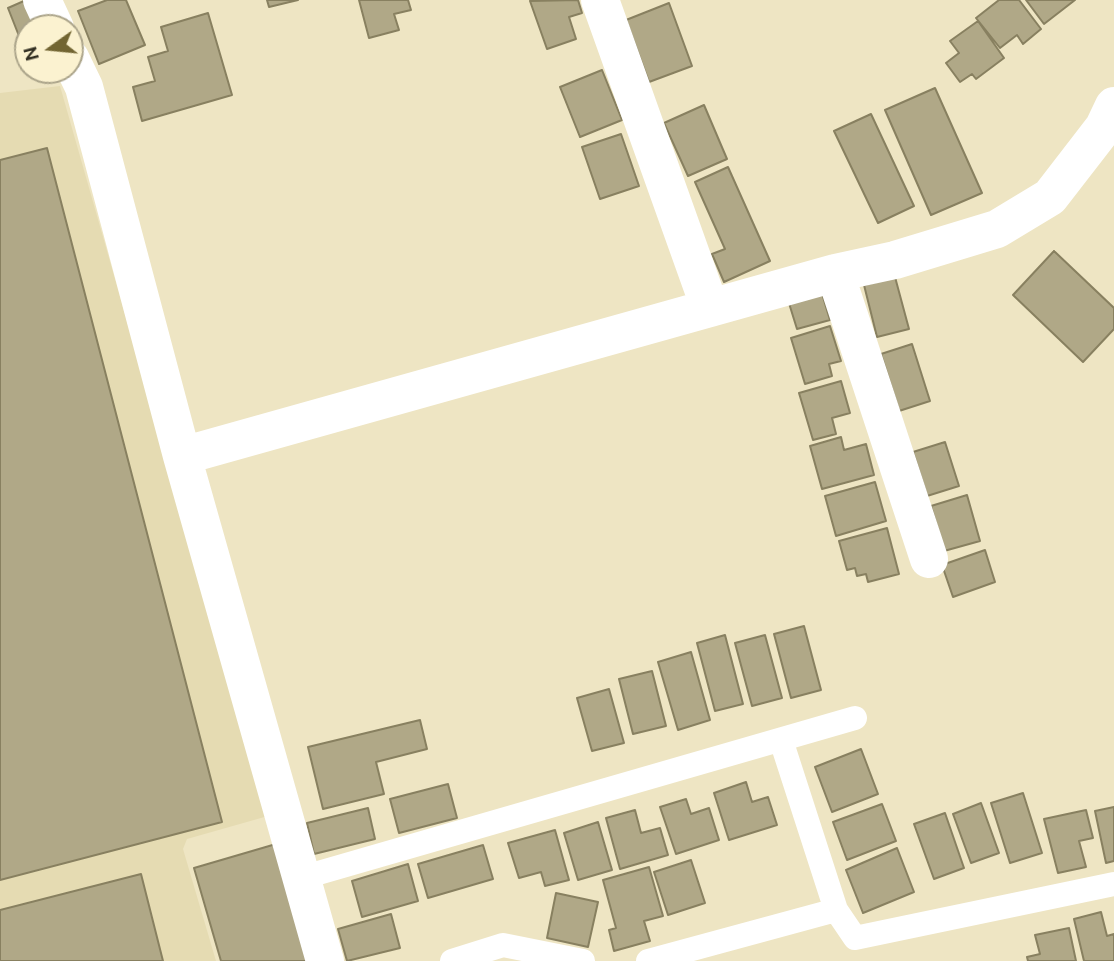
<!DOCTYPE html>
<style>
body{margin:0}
#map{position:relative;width:1114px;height:961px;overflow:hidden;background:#eee5c3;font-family:Ubuntu,sans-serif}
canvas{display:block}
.north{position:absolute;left:14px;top:14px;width:70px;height:70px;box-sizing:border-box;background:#fbf2d0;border:2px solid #aba48a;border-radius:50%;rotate:255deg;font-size:19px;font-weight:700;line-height:28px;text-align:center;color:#322f22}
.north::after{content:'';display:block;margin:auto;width:24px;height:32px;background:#726532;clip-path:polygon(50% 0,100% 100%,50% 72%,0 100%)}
</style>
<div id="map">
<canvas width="1114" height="961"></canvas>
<div class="north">N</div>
</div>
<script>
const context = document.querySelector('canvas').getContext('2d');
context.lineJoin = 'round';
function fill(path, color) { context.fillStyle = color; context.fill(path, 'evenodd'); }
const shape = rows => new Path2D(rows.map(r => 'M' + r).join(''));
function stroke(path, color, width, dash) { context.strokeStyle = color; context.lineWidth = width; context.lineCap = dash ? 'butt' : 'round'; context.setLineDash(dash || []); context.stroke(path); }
fill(shape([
 [60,86,268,816,187,839,183,849,216,961,0,961,0,93]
]), '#e5dbb2');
const building = shape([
 [26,0,37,28,28,28,28,32,19,36,8,8,26,0],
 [107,0,126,0,145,45,99,64,78,11,107,0],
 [267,0,298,0,269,7,267,0],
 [359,0,408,0,411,10,394,14,399,30,369,38,359,0],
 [578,0,582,13,569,17,576,39,547,49,530,1,578,0],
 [999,0,1019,0,1041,29,1023,44,1017,35,1000,48,976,18,999,0],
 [1026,0,1075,0,1044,24,1026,0],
 [669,3,692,66,649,82,626,20,669,3],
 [208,13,232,95,142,121,133,87,155,81,148,57,168,51,161,27,208,13],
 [978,21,1004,58,976,79,972,74,960,82,946,63,959,53,950,41,978,21],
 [602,70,622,120,580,137,560,87,602,70],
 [935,88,982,193,931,215,885,110,935,88],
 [704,105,727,159,688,176,664,123,704,105],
 [871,114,914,206,878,223,834,131,871,114],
 [621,134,639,186,600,199,582,147,621,134],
 [47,148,222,822,0,880,0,160,47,148],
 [728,167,770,261,724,282,712,254,725,249,695,182,728,167],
 [1054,251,1114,308,1114,329,1083,362,1013,295,1054,251],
 [895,277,909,329,877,337,864,285,895,277],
 [821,290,830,320,797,329,788,300,821,290],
 [830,326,841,361,829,364,832,376,805,384,791,338,830,326],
 [912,344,930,401,899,411,881,354,912,344],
 [841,381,850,413,832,418,836,434,813,440,799,393,841,381],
 [841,437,844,450,866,444,874,475,822,489,810,446,841,437],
 [945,442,959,486,927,496,913,452,945,442],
 [875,482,886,521,836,536,825,496,875,482],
 [967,495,980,541,944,551,931,506,967,495],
 [887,528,899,574,868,582,866,574,857,576,855,568,847,570,839,541,887,528],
 [985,550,995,582,953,597,942,565,985,550],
 [804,626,821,690,791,698,774,634,804,626],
 [725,635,743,704,715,711,697,643,725,635],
 [765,635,782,698,752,706,735,643,765,635],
 [691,652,710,720,678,730,658,662,691,652],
 [652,671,666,726,633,734,619,679,652,671],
 [609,689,624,743,592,751,577,698,609,689],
 [420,720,427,749,376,762,384,794,323,809,308,747,420,720],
 [861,749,878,794,832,812,815,767,861,749],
 [746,782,752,802,768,797,777,825,729,840,714,793,746,782],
 [448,784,457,818,399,833,390,799,448,784],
 [1023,793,1042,853,1010,863,991,803,1023,793],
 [686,799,691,814,709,808,719,840,676,854,660,807,686,799],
 [981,803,999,853,971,863,953,814,981,803],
 [882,804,896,841,847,860,833,822,882,804],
 [1114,807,1114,861,1106,863,1095,811,1114,807],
 [368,808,375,839,314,854,307,823,368,808],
 [635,810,641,833,660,828,668,855,620,869,606,818,635,810],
 [1086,810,1093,838,1079,841,1086,867,1058,873,1044,819,1086,810],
 [945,813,964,868,934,879,914,824,945,813],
 [598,822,612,870,578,880,564,833,598,822],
 [555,830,569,880,545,886,541,872,519,878,508,843,555,830],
 [276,844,310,961,221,961,194,868,276,844],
 [483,845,493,879,428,898,418,864,483,845],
 [897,848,914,892,863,913,846,870,897,848],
 [691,860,705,903,668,915,654,872,691,860],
 [408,864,418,901,362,917,352,881,408,864],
 [649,867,663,916,644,921,650,941,614,951,609,930,616,928,603,880,649,867],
 [141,874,163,961,0,961,0,910,141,874],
 [556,893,598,902,588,947,547,938,556,893],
 [1101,912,1107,936,1114,934,1114,961,1084,961,1074,919,1101,912],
 [391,914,400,948,347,961,338,929,391,914],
 [1069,928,1076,961,1028,961,1027,957,1040,954,1035,935,1069,928]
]);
fill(building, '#b0a887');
stroke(building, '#888060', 2);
stroke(shape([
 [781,740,836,910,855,938,1114,884],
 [301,878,855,718],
 [452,961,503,945,583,961],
 [648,961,836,910]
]), '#fff', 24);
stroke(shape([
 [42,0,55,28],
 [600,0,710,308],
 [70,58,84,87,182,456,325,961],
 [835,273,929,559],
 [182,456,835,273,895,260,997,229,1050,197,1104,127,1114,106]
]), '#fff', 38);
</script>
